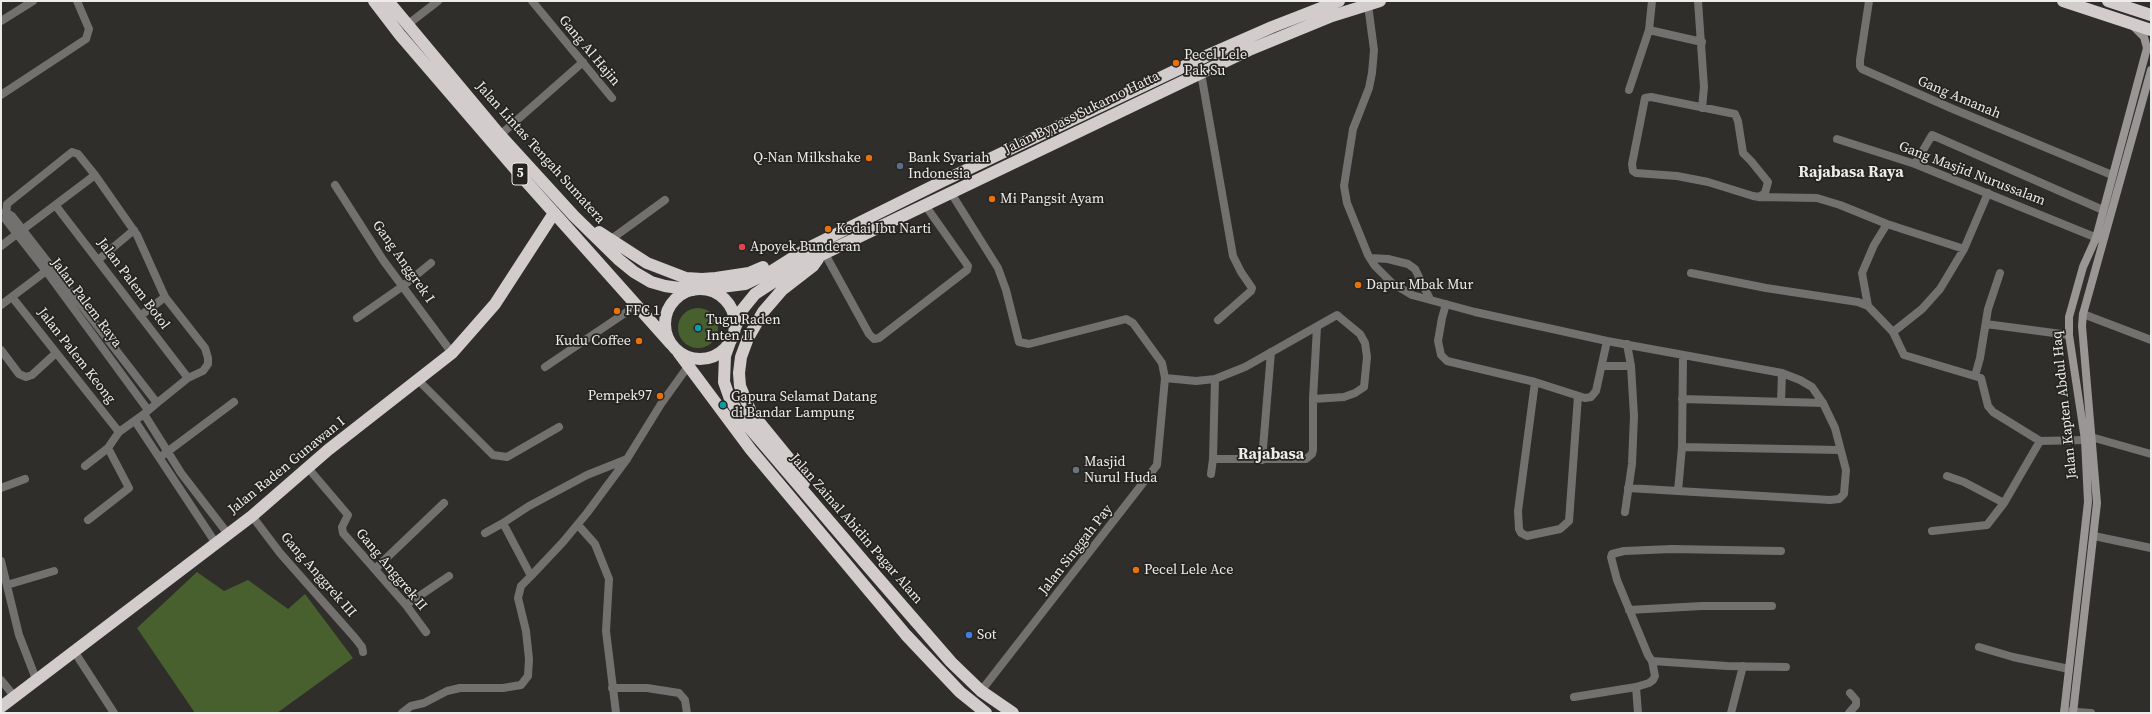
<!DOCTYPE html>
<style>
body{margin:0}
#map{position:relative;width:2152px;height:714px;overflow:hidden;background:#2f2e2b;font-family:"Source Serif 4",serif}
canvas{display:block}
.frame{position:absolute;inset:0;border:2px solid #edecea;pointer-events:none}
</style>
<div id="map">
<canvas width="2152" height="714"></canvas>
<div class="frame"></div>
</div>
<script>
const context = document.querySelector('canvas').getContext('2d');
context.lineJoin = 'round';
function fill(path, color) { context.fillStyle = color; context.fill(path, 'evenodd'); }
const shape = rows => new Path2D(rows.map(r => 'M' + r).join(''));
function stroke(path, color, width, dash) { context.strokeStyle = color; context.lineWidth = width; context.lineCap = dash ? 'butt' : 'round'; context.setLineDash(dash || []); context.stroke(path); }
function label(font, color, halo, rows, align = 'center') {
  context.font = font + ' "Source Serif 4",serif'; context.lineWidth = 3.5; context.setLineDash([]); context.textBaseline = 'middle'; context.strokeStyle = halo; context.fillStyle = color; for (const [text, x, y, turn = 0] of rows) {
    context.save(); context.translate(x, y); context.rotate((+turn || 0) * Math.PI / 180); context.textAlign = isNaN(turn) ? turn : align; if (halo) context.strokeText(text, 0, 0); context.fillText(text, 0, 0); context.restore();
  }
}
fill(shape([
 '678 328a20 20 0 1 1 40 0a20 20 0 1 1-40 0Z',
 [197,572,224,591,248,580,288,609,305,594,353,658,277,713,195,713,137,628]
]), '#48602e');
stroke(shape([
 [532,1,612,98],
 [1698,1,1704,87,1702,108],
 [1869,1,1860,60,1860,66,1862,69,1953,109,2112,175],
 [1368,5,1374,50,1372,73,1369,88,1353,129,1344,186,1347,203,1368,255,1375,266,1392,283,1412,295,1475,312,1607,341,1782,373,1800,380,1812,387,1823,403,1835,428,1846,470,1844,494,1839,499,1830,500,1678,491,1682,447,1683,355],
 [1,21,33,1],
 [407,25,438,1],
 [1649,30,1702,42],
 [1201,73,1233,256,1241,272,1252,288,1251,291,1218,320],
 [1629,90,1649,30,1652,1],
 [1,95,86,39,89,29,77,1],
 [500,135,583,62],
 [1837,139,1915,164,2102,240],
 [1915,164,1932,135,2103,210],
 [335,185,383,260,452,353],
 [951,193,998,268,1006,290,1019,342,1029,344,1126,319,1133,323,1162,363,1165,378,1157,465,981,691],
 [1759,197,1765,193,1768,182,1751,161,1743,153,1738,121,1735,114,1651,97,1645,98,1632,164,1633,171,1636,173,1677,176,1708,182,1753,196,1759,197,1817,198,1840,205,1887,224,1964,249],
 [56,206,188,378],
 [5,212,12,216,157,403],
 [610,240,665,200],
 [1,246,95,175],
 [825,254,869,334,874,339,879,338,967,270,968,266,925,205],
 [1370,258,1388,259,1408,264,1415,269,1430,299],
 [98,260,134,230],
 [1691,273,1766,288,1858,302,1868,306,1893,332,1904,355,1981,378,1988,406,1993,412,2040,441,2085,440],
 [12,297,119,432],
 [1446,304,1442,318,1438,341,1441,355,1447,361,1535,382,1585,398,1591,397,1596,391,1607,341],
 [1,305,46,271],
 [1868,306,1862,273,1874,245,1887,224],
 [2083,314,2151,340],
 [140,316,165,297],
 [357,318,403,286,431,263],
 [1986,324,2069,335],
 [1893,332,1922,309,1940,289,1964,249,1988,193],
 [1,350,19,374,26,377,32,375,56,353],
 [1602,366,1631,366],
 [545,367,637,305],
 [1975,376,1980,358,1988,309,2000,273],
 [1165,378,1196,381,1215,379,1245,367,1337,315,1360,334,1365,343,1367,357,1364,387,1355,393,1344,397,1313,399],
 [1215,379,1213,459,1306,459,1312,454,1313,450,1313,399,1317,327],
 [418,380,493,455,507,457,559,427],
 [1535,382,1518,511,1519,529,1521,533,1527,536,1560,529,1569,521,1578,396],
 [1682,399,1823,403],
 [1781,402,1782,373],
 [144,414,181,473,228,534],
 [135,421,215,542],
 [2091,437,2151,454],
 [1682,447,1840,450],
 [163,455,234,402],
 [1262,460,1271,352],
 [85,466,108,448],
 [308,468,348,515,342,527,343,533,406,605,426,632],
 [1211,474,1213,459],
 [1947,476,1964,482,2004,503],
 [1,488,25,479],
 [1628,488,1678,491],
 [1625,512,1632,464,1634,416,1631,366,1627,344],
 [252,516,280,553,355,638,362,647,363,652],
 [88,520,129,488,108,448,112,442,119,432,144,414,157,403,188,378,203,371,208,364,208,358,205,348,165,297,137,235,95,175,78,154,72,152,7,204,6,220,46,271,148,410],
 [578,525,595,544,609,579,606,631,616,713],
 [1932,531,1987,525,2004,503,2040,441],
 [485,533,503,523],
 [2094,536,2151,548],
 [1781,551,1672,549,1624,551,1612,554,1611,557,1617,580,1648,655,1652,661,1727,666,1786,667],
 [1,561,19,635,36,679],
 [375,569,444,503],
 [531,576,563,542,587,513,627,459,661,404,689,365],
 [7,585,54,571],
 [406,605,449,576],
 [1629,610,1702,606,1772,606],
 [1979,647,2013,657,2069,669],
 [74,651,114,713],
 [1,680,14,696],
 [1636,687,1638,713],
 [612,688,647,688,679,693,685,700,687,713],
 [1574,697,1636,687,1649,683,1653,680,1655,676,1652,661],
 [2064,711,2091,713],
 [402,713,411,706,424,703,447,691,460,688,503,688,521,685,528,676,529,659,526,631,518,598,521,586,531,576,503,523,529,506,587,475,627,459],
 [1731,713,1743,666],
 [1849,713,1856,705,1856,700,1850,693]
]), '#737170', 8);
stroke(shape([
 [2064,713,2088,502,2085,440,2069,335,2069,317,2083,267,2096,238,2147,48,2144,37,2134,27],
 [2073,713,2097,503,2082,326,2083,314,2151,70]
]), '#999695', 8);
stroke(shape([
 [374,1,400,35,523,178,671,344],
 [388,1,500,135,574,216,618,259,634,272,651,282,665,286,693,290],
 [2063,1,2151,30],
 [2108,1,2151,15],
 [599,232,647,263,686,278,702,279,716,278,749,273,763,267],
 [705,289,745,284,770,272,808,248,943,181,1206,56,1272,27,1339,1],
 '665 324a35 35 0 1 1 70 0a35 35 0 1 1-70 0Z',
 [735,328,742,310,755,294,798,266,1249,50,1332,16,1380,1],
 [731,339,725,356,724,382,730,399,742,419,865,563,951,662,981,691,1013,713],
 [678,352,751,450,906,635,960,692,986,713],
 [804,483,791,461,751,412,740,386,739,373,741,357,748,338,763,312,782,290,813,266,818,259],
 [1,707,252,516,328,450,452,353,495,304,554,213]
]), '#d2cdcc', 12);
for (const [x, y, r, color] of [
 [1176,63,4,"#e8710a"],
 [869,158,4,"#e8710a"],
 [900,166,4,"#5c6f8a"],
 [992,199,4,"#e8710a"],
 [828,229,4,"#e8710a"],
 [742,247,4,"#e0444e"],
 [1358,285,4,"#e8710a"],
 [617,311,4,"#e8710a"],
 [698,328,4,"#0f9aa8"],
 [639,341,4,"#e8710a"],
 [660,396,4,"#e8710a"],
 [723,405,4,"#0f9aa8"],
 [1076,470,4,"#6b7280"],
 [1136,570,4,"#e8710a"],
 [969,635,4,"#3f7fe0"]
]) { const dot = new Path2D(); dot.arc(x, y, r, 0, 2 * Math.PI); context.fillStyle = color; context.fill(dot); stroke(dot, '#252421', 1.5); }
for (const [x, y, w] of [
 [520,174,16]
]) { const box = new Path2D(); box.roundRect(x - w / 2, y - 11, w, 22, 3); context.fillStyle = '#252421'; context.fill(box); stroke(box, '#edecea', 1); }
label('bold 13px', '#edecea', null, [
 ["5",520,174]
]);
label('14px', '#edecea', '#252421', [
 ["Gang Al Hajin",589,51,50],
 ["Gang Amanah",1959,98,23],
 ["Jalan Bypass Sukarno Hatta",1082,113,-26],
 ["Jalan Lintas Tengah Sumatera",540,153,48],
 ["Gang Masjid Nurussalam",1972,174,21],
 ["Gang Anggrek I",403,262,55],
 ["Jalan Palem Botol",133,284,53],
 ["Jalan Palem Raya",86,303,53],
 ["Jalan Palem Keong",76,356,52],
 ["Jalan Kapten Abdul Haq",2065,405,-96],
 ["Jalan Raden Gunawan I",287,466,-39],
 ["Jalan Zainal Abidin Pagar Alam",856,529,49],
 ["Jalan Singgah Pay",1076,550,-52],
 ["Gang Anggrek II",391,570,50],
 ["Gang Anggrek III",318,575,49]
]);
label('14px', '#edecea', '#252421', [
 ["Pecel Lele",1184,55],
 ["Pak Su",1184,71],
 ["Q-Nan Milkshake",861,158,"right"],
 ["Bank Syariah",908,158],
 ["Indonesia",908,174],
 ["Mi Pangsit Ayam",1000,199],
 ["Kedai Ibu Narti",836,229],
 ["Apoyek Bunderan",750,247],
 ["Dapur Mbak Mur",1366,285],
 ["FFC 1",625,311],
 ["Tugu Raden",706,320],
 ["Inten II",706,336],
 ["Kudu Coffee",631,341,"right"],
 ["Pempek97",652,396,"right"],
 ["Gapura Selamat Datang",731,397],
 ["di Bandar Lampung",731,413],
 ["Masjid",1084,462],
 ["Nurul Huda",1084,478],
 ["Pecel Lele Ace",1144,570],
 ["Sot",977,635]
], 'left');
label('bold 16px', '#edecea', '#252421', [
 ["Rajabasa Raya",1851,173],
 ["Rajabasa",1271,455]
]);
</script>
